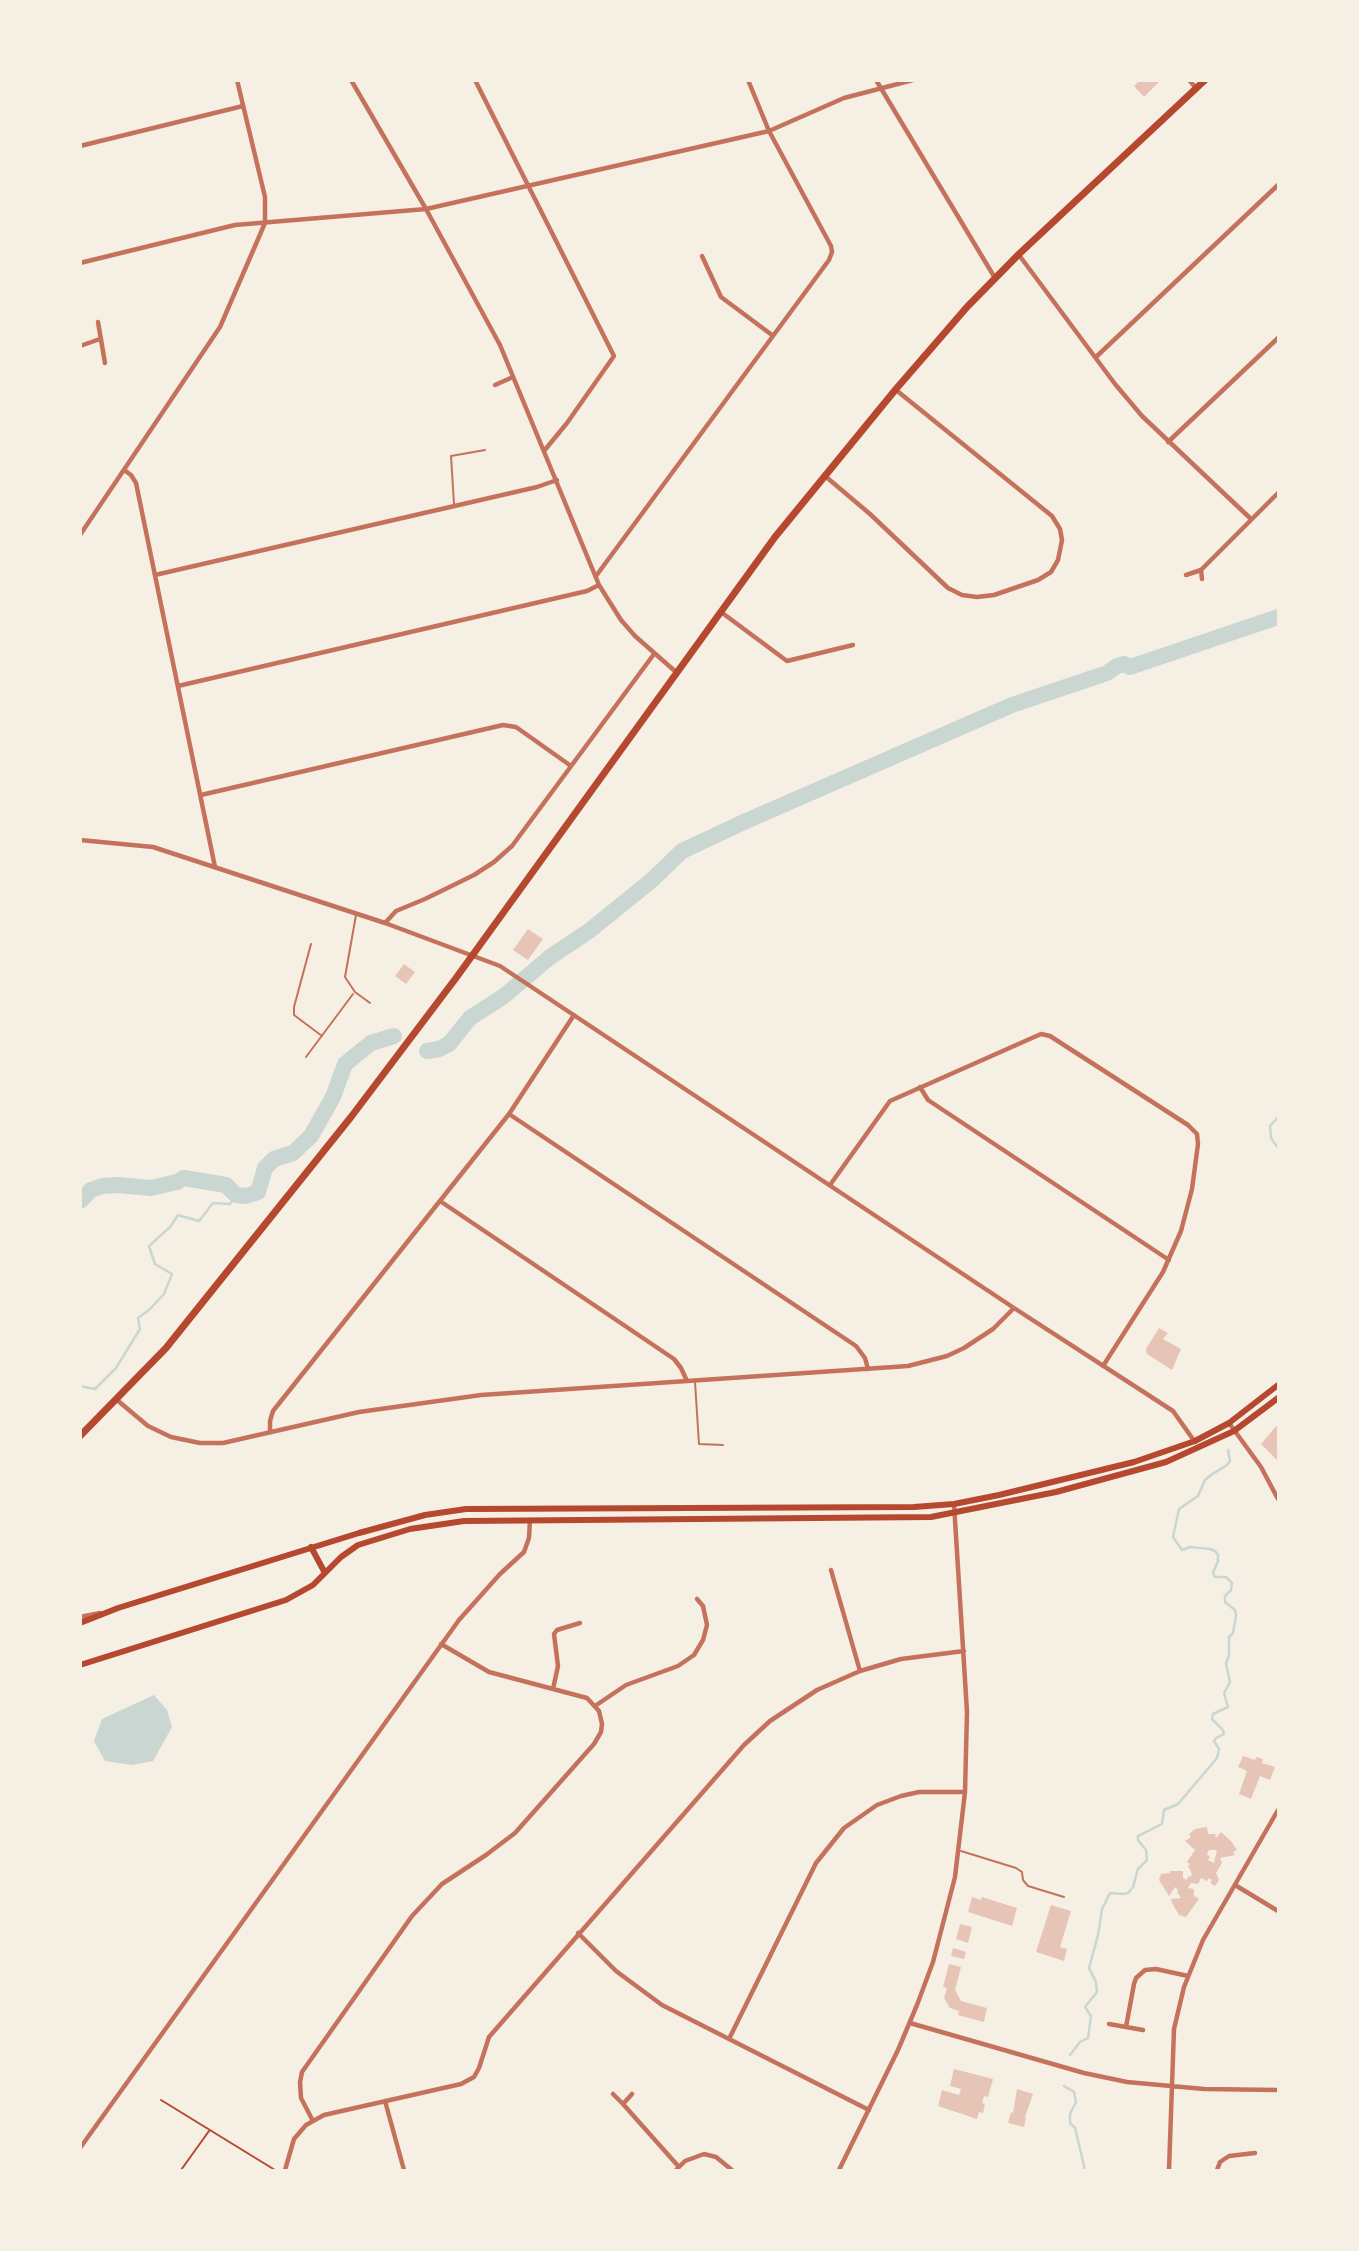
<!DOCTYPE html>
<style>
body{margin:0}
#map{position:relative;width:1359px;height:2251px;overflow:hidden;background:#f6efe4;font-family:"DM Sans",sans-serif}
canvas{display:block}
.frame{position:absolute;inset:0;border:82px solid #f6efe4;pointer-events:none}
</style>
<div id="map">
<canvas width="1359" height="2251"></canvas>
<div class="frame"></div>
</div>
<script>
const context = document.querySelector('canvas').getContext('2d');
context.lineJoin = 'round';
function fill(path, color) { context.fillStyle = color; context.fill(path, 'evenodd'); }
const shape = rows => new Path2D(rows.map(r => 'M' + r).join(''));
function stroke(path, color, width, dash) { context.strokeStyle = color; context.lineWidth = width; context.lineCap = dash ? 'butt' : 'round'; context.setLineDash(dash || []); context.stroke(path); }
fill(shape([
 [154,1695,167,1710,172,1727,153,1761,132,1765,105,1761,94,1741,102,1719]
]), '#c9d6d2');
stroke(shape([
 [1278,1117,1270,1126,1271,1138,1278,1148],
 [80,1386,95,1389,116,1368,140,1329,138,1318,149,1310,164,1294,172,1274,155,1264,149,1246,170,1227,178,1215,199,1221,213,1203,230,1204,236,1195],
 [1070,2055,1080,2042,1088,2038,1091,2016,1085,2007,1097,1992,1096,1982,1089,1968,1098,1935,1102,1909,1110,1893,1123,1894,1128,1893,1133,1887,1138,1869,1147,1860,1146,1850,1138,1840,1138,1836,1162,1824,1164,1810,1178,1804,1217,1758,1219,1749,1214,1741,1216,1738,1224,1734,1223,1730,1212,1719,1213,1714,1228,1707,1224,1693,1230,1682,1226,1664,1229,1655,1229,1637,1233,1633,1236,1616,1235,1610,1225,1602,1225,1596,1231,1590,1232,1583,1226,1577,1215,1577,1213,1573,1218,1561,1218,1555,1215,1551,1210,1549,1190,1547,1182,1550,1173,1537,1179,1509,1198,1496,1205,1480,1211,1475,1227,1465,1230,1461,1228,1450],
 [1064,2086,1074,2092,1076,2102,1070,2114,1070,2123,1075,2128,1085,2170]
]), '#c9d6d2', 2.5);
stroke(shape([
 [427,1051,439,1049,449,1044,470,1018,504,996,550,957,589,931,652,880,682,851,746,821,1012,705,1107,673,1117,666,1124,664,1130,667,1278,617],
 [80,1201,91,1190,102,1186,118,1185,151,1188,177,1182,184,1178,226,1185,236,1195,246,1196,258,1192,265,1168,274,1159,293,1153,311,1136,333,1097,345,1064,371,1043,394,1036]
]), '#c9d6d2', 16);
fill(shape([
 [1140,80,1161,80,1144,97,1134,86],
 [528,929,543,939,528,960,513,950],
 [404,964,415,972,406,984,395,976],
 [1159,1328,1168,1333,1163,1339,1181,1349,1172,1370,1147,1354,1146,1349],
 [1278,1424,1278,1461,1261,1444],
 [1243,1756,1255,1760,1256,1757,1263,1759,1262,1763,1275,1767,1270,1780,1260,1776,1251,1799,1239,1794,1247,1771,1238,1767],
 [1207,1827,1208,1834,1216,1834,1215,1837,1217,1837,1221,1832,1231,1841,1237,1850,1233,1852,1235,1855,1220,1858,1222,1863,1216,1873,1219,1880,1215,1886,1210,1883,1212,1880,1209,1878,1207,1881,1201,1878,1198,1884,1191,1883,1188,1888,1194,1889,1194,1896,1199,1899,1186,1917,1179,1915,1172,1903,1171,1899,1181,1898,1177,1892,1178,1890,1175,1887,1169,1896,1159,1880,1161,1874,1170,1873,1170,1871,1183,1871,1183,1878,1187,1880,1188,1876,1190,1877,1192,1874,1188,1866,1190,1864,1187,1862,1195,1850,1185,1841,1191,1837,1189,1834,1195,1829],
 [1209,1850,1217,1850,1214,1863,1208,1860,1210,1857,1207,1854],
 [972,1897,981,1900,982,1897,1017,1908,1012,1926,968,1912],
 [1051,1905,1071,1911,1060,1947,1067,1949,1064,1961,1036,1952],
 [960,1924,972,1927,968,1943,956,1939],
 [953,1948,966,1952,964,1959,951,1956],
 [949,1964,961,1967,955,1990,961,2001,987,2008,984,2022,958,2015,959,2011,950,2008,944,1998,947,1988,943,1987],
 [954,2069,993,2079,988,2097,984,2096,982,2103,985,2104,983,2113,979,2112,977,2119,938,2106,942,2090,959,2095,961,2089,950,2086],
 [1017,2089,1033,2094,1025,2117,1026,2117,1024,2127,1008,2123,1011,2112,1013,2113]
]), '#e6c5b7');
stroke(shape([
 [161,2100,275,2170],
 [181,2170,209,2131]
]), '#b5482f', 2);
stroke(shape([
 [454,504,451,456,485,450],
 [356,915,345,977,355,992,370,1003],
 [311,944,294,1007,294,1015,322,1036],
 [306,1057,353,994],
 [695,1382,699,1444,723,1445],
 [961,1851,1016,1868,1022,1872,1023,1880,1028,1886,1064,1897]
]), '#c5725c', 2);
stroke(shape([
 [351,80,426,209,500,345,599,585,621,620,635,636,676,672],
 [475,80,614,356,567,423,544,451],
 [876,80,995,278],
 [1189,80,1197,89],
 [80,146,243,106],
 [1019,255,1115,384,1142,416,1251,519],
 [702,256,721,297,772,335],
 [80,263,235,225,426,209,769,131,844,98,913,80],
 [98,322,105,363],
 [80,346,100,339],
 [1096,357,1278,185],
 [495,385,513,377],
 [1168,442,1278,338],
 [124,470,131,475,136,483,215,867],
 [825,476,870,514,948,588,962,595,977,597,994,595,1038,580,1051,572,1058,560,1062,540,1060,529,1052,516,896,390],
 [80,535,220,327,265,223,265,197,237,80],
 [1201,570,1278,493],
 [155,575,537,487,557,480],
 [1186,575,1201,570,1202,579],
 [596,576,829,260,832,252,831,246,769,131,748,80],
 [721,612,787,661,853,645],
 [178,686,587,591,599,585],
 [201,795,503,725,516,727,571,766],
 [80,840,153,847,385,923,500,966,1014,1308,1173,1411,1195,1442],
 [385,923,396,911,425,899,474,875,494,862,512,846,654,654],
 [920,1087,928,1100,1169,1260],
 [509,1114,856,1346,865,1358,868,1369],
 [830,1185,890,1101,1041,1034,1050,1036,1188,1125,1197,1134,1198,1144,1192,1189,1181,1231,1163,1272,1103,1366],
 [440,1201,674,1359,681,1368,687,1381],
 [117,1400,148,1426,171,1437,200,1443,223,1443,359,1412,481,1395,908,1366,947,1356,964,1348,993,1329,1014,1308],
 [1229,1423,1261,1467,1278,1499],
 [270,1432,270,1421,273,1411,509,1114,574,1015],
 [831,1570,860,1671],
 [80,1617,100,1613],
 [553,1689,558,1666,554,1634,557,1630,580,1623],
 [595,1706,626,1685,678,1666,694,1655,703,1640,707,1625,703,1606,697,1599],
 [1235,1885,1278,1911],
 [578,1933,616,1971,662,2005,869,2110],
 [910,2023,1084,2073,1127,2082,1204,2089,1278,2090],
 [1109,2024,1126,2027,1134,1984,1136,1978,1145,1970,1156,1969,1188,1976],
 [1126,2027,1143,2030],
 [729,2039,816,1863,844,1828,877,1805,901,1796,919,1792,965,1792],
 [613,2094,623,2104],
 [632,2094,623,2104,679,2167],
 [385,2101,404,2170],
 [313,2121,301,2098,300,2082,302,2072,412,1916,442,1884,486,1855,515,1833,594,1744,601,1732,602,1724,599,1711,587,1698,489,1672,441,1644],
 [80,2148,459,1620,500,1574,524,1552,529,1538,530,1520],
 [285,2170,294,2139,306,2125,324,2115,461,2084,474,2077,479,2068,489,2037,744,1745,770,1721,817,1690,860,1671,901,1659,964,1651],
 [676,2170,685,2161,704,2154,716,2157,732,2170],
 [839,2170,898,2050,917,2005,933,1962,955,1877,965,1792,967,1712,954,1504],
 [1169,2170,1174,2029,1184,1987,1203,1940,1278,1810],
 [1217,2170,1220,2162,1229,2156,1255,2153]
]), '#c5725c', 4.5);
stroke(shape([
 [311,1547,325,1573],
 [80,1623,118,1608,359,1533,425,1515,466,1509,914,1507,954,1504,999,1495,1134,1462,1195,1441,1229,1423,1278,1385],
 [80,1665,286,1600,313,1585,341,1557,358,1545,410,1529,464,1521,931,1517,1056,1492,1166,1462,1234,1431,1278,1398]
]), '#b5482f', 6);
stroke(shape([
 [80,1436,166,1348,351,1117,456,978,775,537,896,389,967,307,1019,254,1205,80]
]), '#b5482f', 7);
</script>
